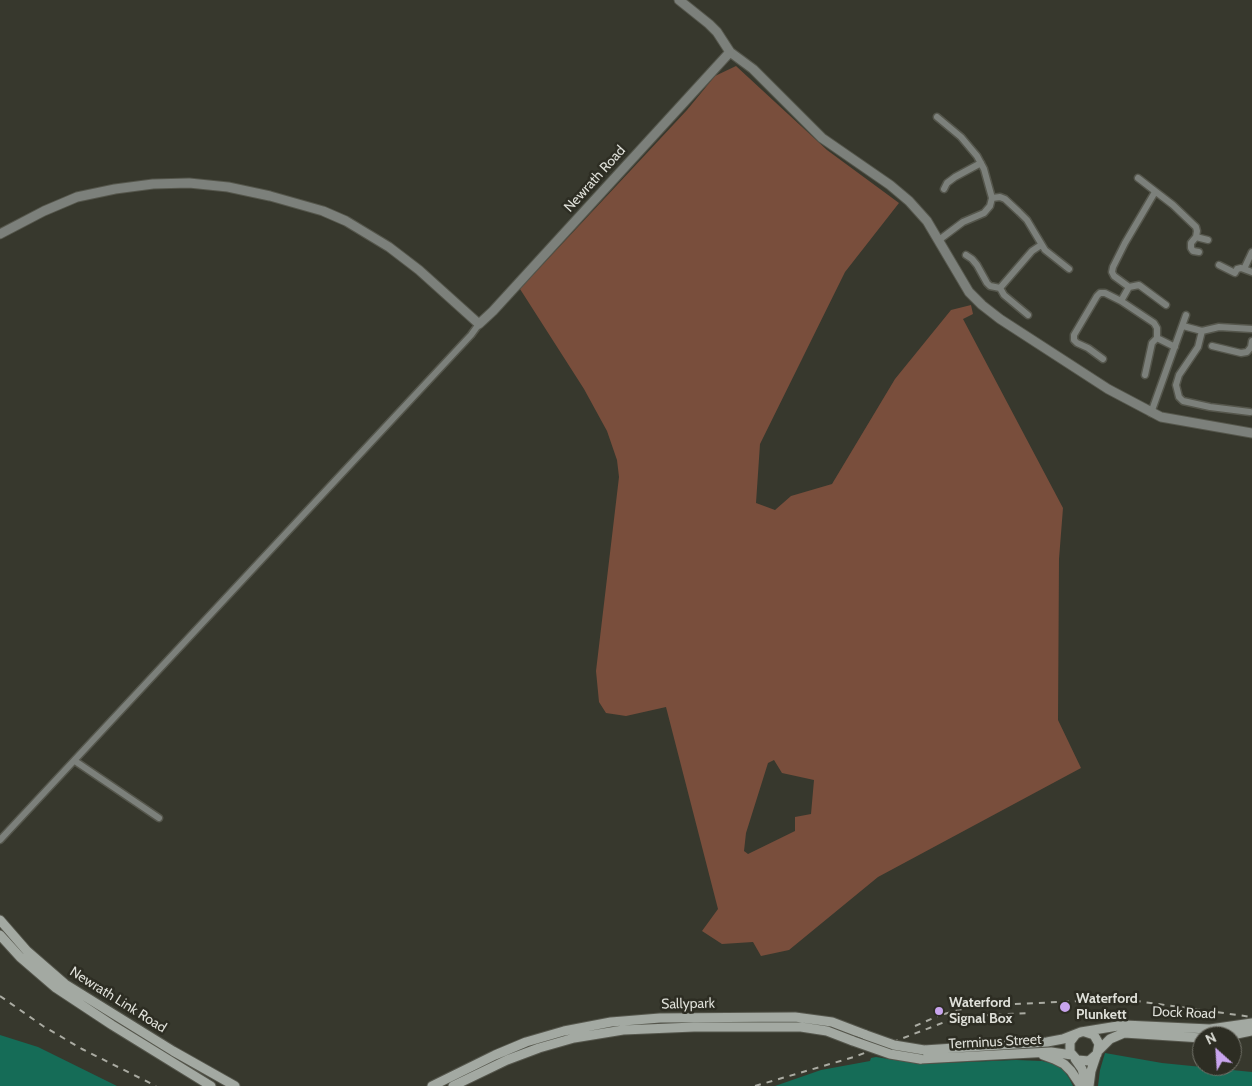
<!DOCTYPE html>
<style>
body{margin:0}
#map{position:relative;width:1252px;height:1086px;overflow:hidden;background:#37382d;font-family:Cabin,sans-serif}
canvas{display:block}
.north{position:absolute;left:1192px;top:1026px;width:50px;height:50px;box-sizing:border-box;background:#2d2d23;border:1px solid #74746b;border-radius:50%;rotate:334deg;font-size:14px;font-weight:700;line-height:20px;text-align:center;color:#dedfd8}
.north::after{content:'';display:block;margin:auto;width:18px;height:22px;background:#c9a5ee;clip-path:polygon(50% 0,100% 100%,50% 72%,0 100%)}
</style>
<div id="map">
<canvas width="1252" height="1086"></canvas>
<div class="north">N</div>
</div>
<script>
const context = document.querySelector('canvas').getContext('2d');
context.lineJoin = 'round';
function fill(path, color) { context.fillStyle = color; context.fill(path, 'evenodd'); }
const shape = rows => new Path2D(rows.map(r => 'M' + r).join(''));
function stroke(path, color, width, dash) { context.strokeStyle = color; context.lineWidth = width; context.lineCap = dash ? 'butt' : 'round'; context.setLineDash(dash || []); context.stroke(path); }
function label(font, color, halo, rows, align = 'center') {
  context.font = font + ' Cabin,sans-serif'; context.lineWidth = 5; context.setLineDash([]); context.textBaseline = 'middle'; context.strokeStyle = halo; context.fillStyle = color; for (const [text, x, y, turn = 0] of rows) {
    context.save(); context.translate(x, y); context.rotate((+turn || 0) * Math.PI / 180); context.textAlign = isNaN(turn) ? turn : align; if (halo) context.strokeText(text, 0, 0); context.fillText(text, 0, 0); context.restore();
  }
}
fill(shape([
 [736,66,827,150,899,203,845,272,760,444,756,503,775,510,791,496,832,484,895,379,951,310,971,305,973,314,963,319,1063,508,1059,559,1058,720,1081,768,878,877,789,950,761,956,753,942,722,944,702,931,718,909,666,707,626,716,606,713,599,702,596,671,619,477,617,460,607,431,584,389,520,289,687,110,715,76],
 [774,760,782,773,814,780,811,814,795,817,795,831,748,854,744,851,746,833,768,763]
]), '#794e3c');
fill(shape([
 [0,1035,38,1047,117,1086,0,1086],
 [1105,1053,1162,1063,1252,1072,1252,1086,1098,1086,1100,1070],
 [876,1057,920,1064,1016,1060,1042,1061,1054,1064,1062,1068,1069,1078,1073,1086,775,1086,821,1070,870,1061,871,1058]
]), '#156c57');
const minor = shape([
 [937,117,961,137,977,156,984,169,992,198,990,206,984,213,963,222,939,240],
 [1138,178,1173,205,1196,227,1197,231,1196,237,1191,243,1191,248,1193,251,1199,252],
 [944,189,947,183,955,177,981,163],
 [1155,192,1125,243,1113,267,1112,272,1114,276,1129,287,1139,285,1166,305],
 [992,198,1000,197,1005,199,1019,212,1027,220,1045,250,1069,269],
 [1196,237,1208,240],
 [966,255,972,259,977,265,987,283,990,286,1000,288,1004,295,1028,315],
 [1219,265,1235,273,1237,269,1241,268,1252,272],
 [1244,269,1252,252],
 [1000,288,1032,251,1041,245],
 [1121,301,1129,287],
 [1183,326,1202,331,1219,327,1252,329],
 [1202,331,1198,347,1179,375,1176,385,1179,397,1183,401,1210,407,1250,412],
 [1212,346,1241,353,1247,352,1251,347,1252,341],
 [1103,359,1088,348,1077,343,1074,340,1074,335,1097,296,1100,293,1105,293,1121,301,1154,323,1157,328,1157,338,1175,347],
 [1145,375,1152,343,1157,338],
 [1151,413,1186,315],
 [75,761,159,818],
 [0,840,471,335,479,324]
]);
const tertiary = shape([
 [679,0,709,24,717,32,730,52,753,69,822,138,890,185,909,201,927,221,969,292,982,305,1000,319,1108,389,1161,417,1252,433],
 [0,234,44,211,77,197,115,189,153,184,189,183,228,187,270,196,323,211,346,221,389,247,419,270,479,324,493,311,730,52]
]);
const secondary = shape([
 [0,920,27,951,65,984,173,1051,235,1086],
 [0,935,20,957,56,988,112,1025,211,1086],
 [1076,1034,1070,1042,1070,1052,1077,1060,1089,1061,1097,1054,1099,1044,1094,1035,1085,1032],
 [1227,1036,1252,1031],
 [924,1050,1047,1042,1063,1039,1081,1032,1124,1025,1210,1029,1252,1023],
 [1098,1051,1110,1039,1124,1033,1202,1038],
 [1043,1055,1054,1059,1064,1064,1071,1071,1081,1086],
 [920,1059,1051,1052,1072,1055],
 [1075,1059,1082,1069,1087,1086],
 [432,1086,495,1055,526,1042,564,1031,611,1022,660,1018,795,1017,832,1022,866,1035],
 [453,1086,507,1060,539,1048,574,1038,623,1030,694,1027,801,1027,827,1031,853,1041],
 [1089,1086,1091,1071,1096,1056]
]);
stroke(minor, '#55564c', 9);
stroke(tertiary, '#55564c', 11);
stroke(secondary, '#55564c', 11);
stroke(minor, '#7c807b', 6);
stroke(tertiary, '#7c807b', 9);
stroke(secondary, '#a3a9a2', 9);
stroke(shape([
 [0,996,43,1026,82,1049,156,1086],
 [944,1014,974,1006,1122,999,1252,1017],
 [915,1026,938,1016],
 [755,1086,854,1057,950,1020,972,1016,1028,1013]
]), '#aaaba2', 2, [6, 6]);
const secondaryBridge = shape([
 [866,1035,894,1045,924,1050],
 [853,1041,890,1054,920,1059]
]);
stroke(secondaryBridge, '#55564c', 11, []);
stroke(secondaryBridge, '#a3a9a2', 9);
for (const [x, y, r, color] of [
 [1065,1007,6,"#c9a5ee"],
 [939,1011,5,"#c9a5ee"]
]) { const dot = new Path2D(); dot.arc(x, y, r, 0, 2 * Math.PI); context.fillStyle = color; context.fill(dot); stroke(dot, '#2d2d23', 2); }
label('14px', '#dedfd8', '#2d2d23', [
 ["Newrath Road",595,179,-48],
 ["Newrath Link Road",118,1000,32],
 ["Sallypark",688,1004,-1],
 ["Dock Road",1184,1013,2],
 ["Terminus Street",995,1042,-3]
]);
label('bold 14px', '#dedfd8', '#2d2d23', [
 ["Waterford",1076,999],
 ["Plunkett",1076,1015],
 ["Waterford",949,1003],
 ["Signal Box",949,1019]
], 'left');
</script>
